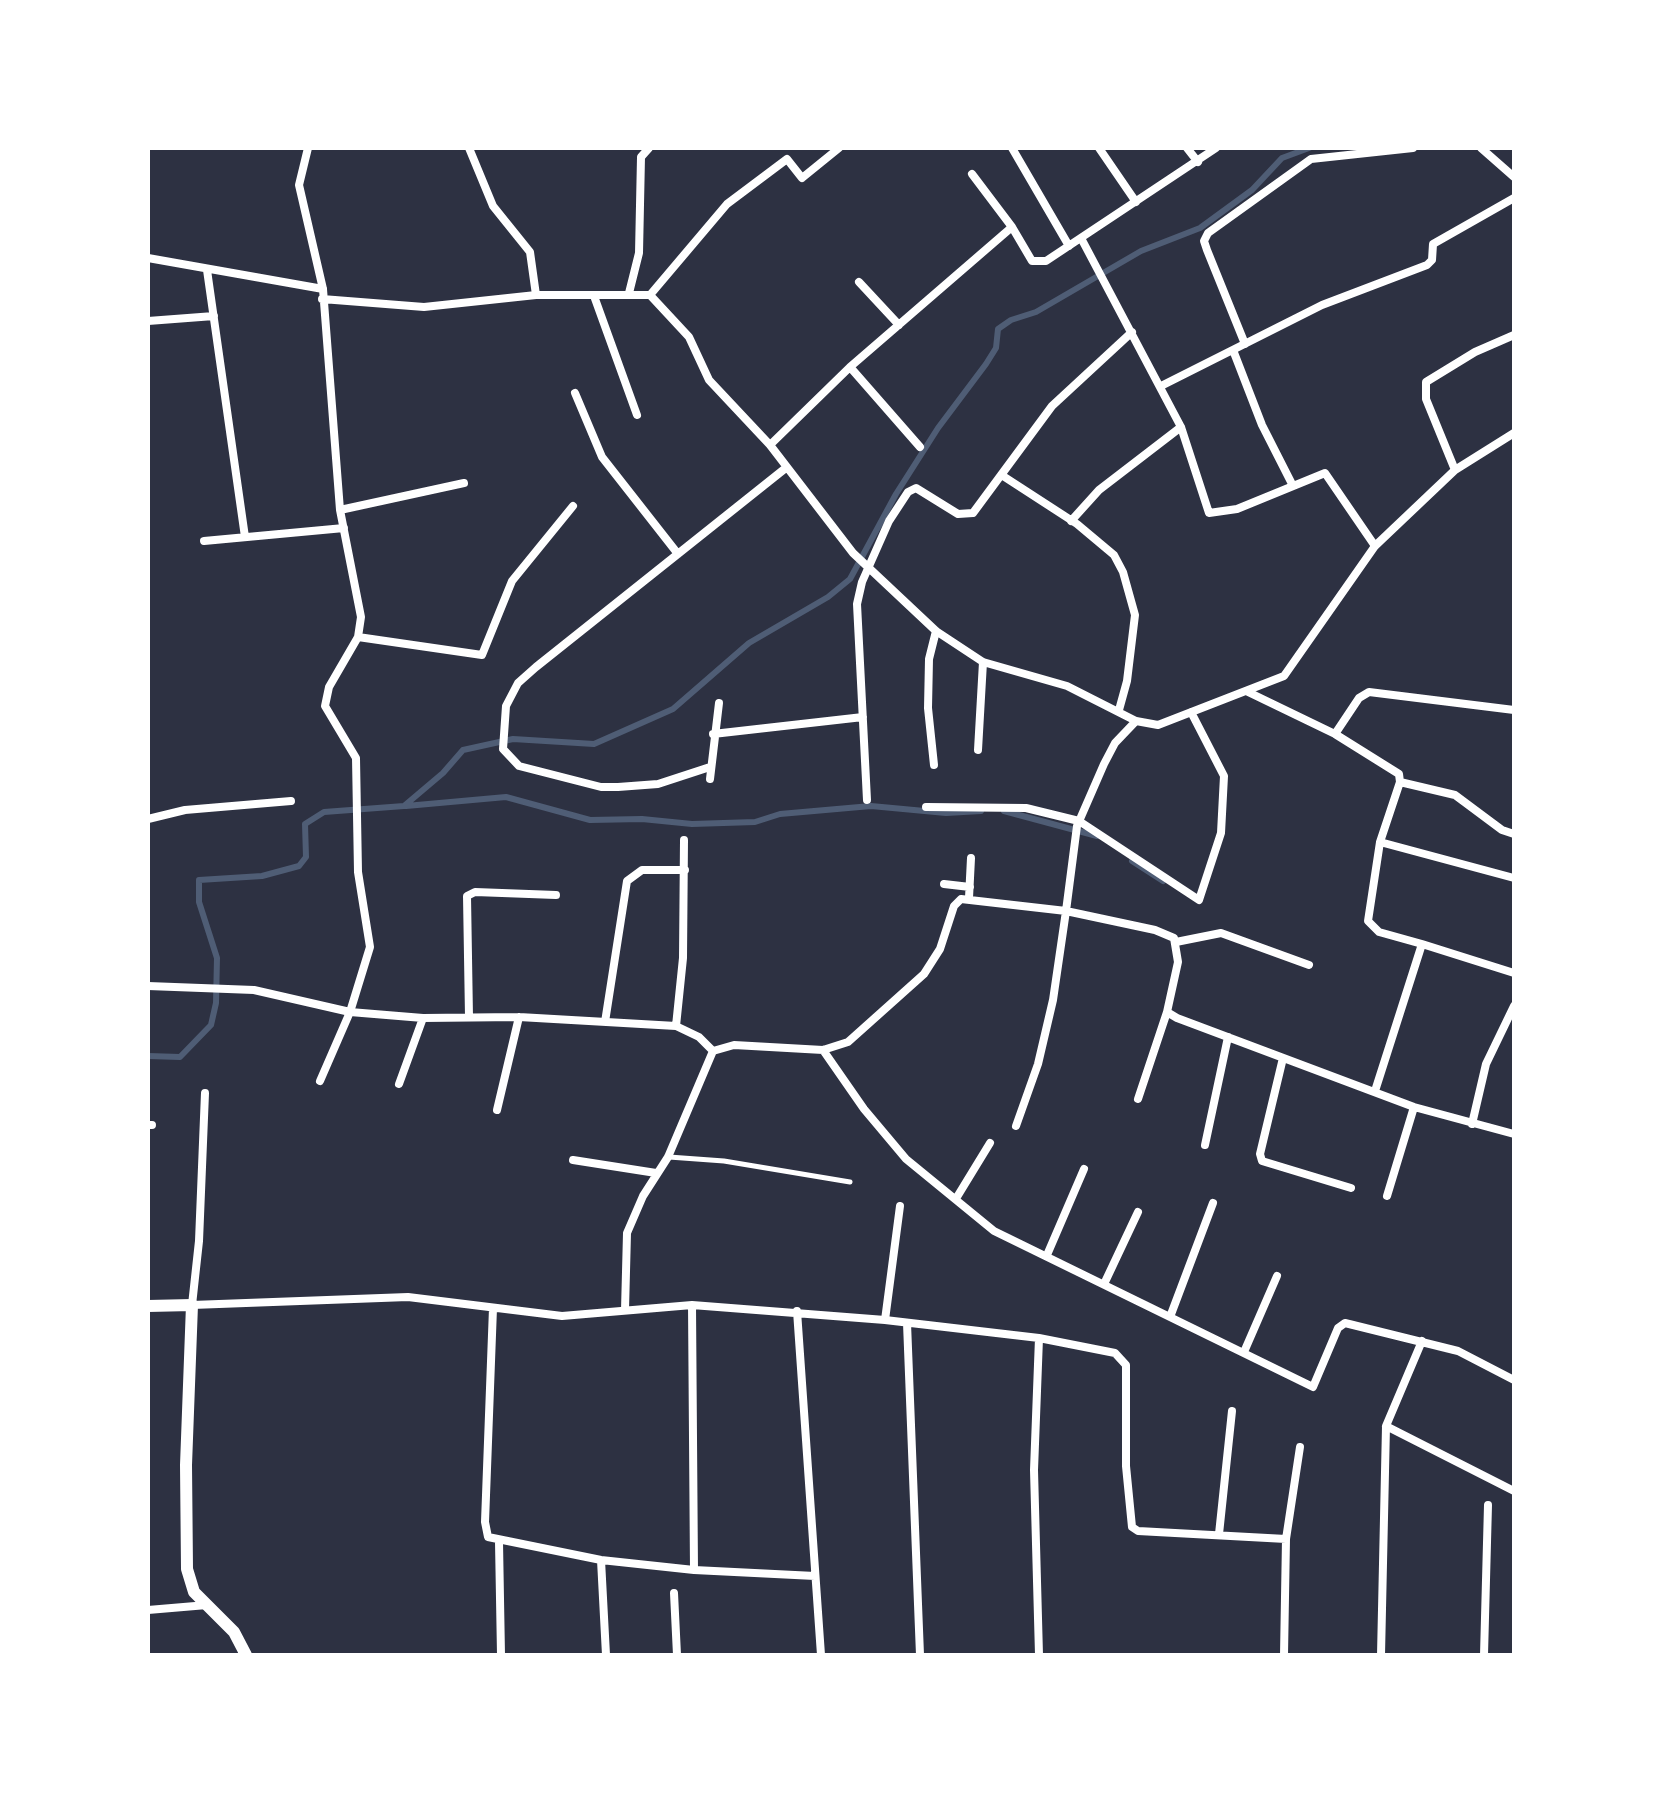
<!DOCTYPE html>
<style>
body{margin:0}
#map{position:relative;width:1662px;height:1803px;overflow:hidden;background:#2d3142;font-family:Jost,sans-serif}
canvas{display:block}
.frame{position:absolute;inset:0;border:150px solid #fff;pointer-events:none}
</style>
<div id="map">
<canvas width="1662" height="1803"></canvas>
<div class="frame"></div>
</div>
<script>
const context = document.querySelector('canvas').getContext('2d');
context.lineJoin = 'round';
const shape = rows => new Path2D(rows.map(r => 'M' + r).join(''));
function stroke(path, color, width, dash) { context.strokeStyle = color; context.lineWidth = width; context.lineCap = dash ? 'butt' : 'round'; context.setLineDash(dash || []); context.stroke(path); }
stroke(shape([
 [406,806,506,797,590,820,642,819,692,824,755,822,780,814,871,806,946,813,981,811],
 [1004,811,1097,836],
 [1132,861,1163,881],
 [148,1056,180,1057,211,1025,216,1003,217,958,199,902,199,880,262,876,299,866,306,857,305,824,324,812,404,806,443,773,463,750,513,739,594,744,673,709,749,643,828,597,850,579,896,494,938,428,986,364,996,348,998,329,1011,320,1036,312,1141,251,1200,228,1252,190,1282,158,1309,148]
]), '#4f5d75', 6);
stroke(shape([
 [669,1157,724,1161,850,1182]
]), '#fff', 5);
stroke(shape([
 [308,148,299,185,323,289,340,510,361,617,358,637,329,687,325,706,356,758,358,872,370,947,350,1012,320,1081],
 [469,148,493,206,530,252,536,295],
 [1012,148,1069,246],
 [1099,148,1136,202],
 [1187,148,1198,162],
 [1481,148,1514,177],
 [972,174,1012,227],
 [1081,238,1181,427,1209,513,1237,509,1325,473,1375,546],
 [148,258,323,289],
 [207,270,245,537],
 [859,282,899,325],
 [629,293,639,253,641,157,649,148],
 [650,295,727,204,787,159,802,178,839,148],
 [594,296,637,415],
 [322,299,424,307,536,295,650,295,689,337,709,380,770,445,853,553,936,631,983,662,1067,686,1136,721,1158,725,1284,676,1375,546,1455,470,1426,399,1426,382,1475,352,1514,335],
 [148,321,214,316],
 [1245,344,1207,250,1204,241,1208,233,1311,159,1413,148],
 [1233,350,1262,425,1292,484],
 [850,367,920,447],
 [1161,386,1322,305,1427,265,1432,260,1433,244,1514,198],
 [575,393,602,457,678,554],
 [770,445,850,367,1012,227,1032,261,1046,261,1216,148],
 [1455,470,1514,433],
 [1003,476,1077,524,1114,555,1123,572,1135,615,1127,681,1119,710],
 [340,510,464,483],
 [1071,521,1099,490,1181,427],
 [204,541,344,528],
 [358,637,482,655,512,581,573,506],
 [1246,691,1335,734,1399,774,1400,782,1380,842,1368,921,1379,932,1422,944,1375,1091],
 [713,734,863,717],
 [1335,734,1359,698,1369,692,1514,710],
 [978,750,983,662],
 [934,765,928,708,929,659,936,631],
 [710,767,658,784,618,787,601,787,519,766,503,749,506,706,518,683,536,667,787,467],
 [710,779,719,703],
 [1400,782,1455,795,1502,830,1514,834],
 [867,800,857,604,862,582,889,521,908,492,916,488,958,514,973,513,1052,406,1132,332],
 [926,807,1026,808,1079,821,1199,900,1221,833,1224,776,1191,712],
 [148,819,185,810,291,801],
 [1380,842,1514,878],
 [944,884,970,887],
 [969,898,971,858],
 [1176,942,1221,933,1309,965],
 [1422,944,1514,973],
 [148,986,254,990,350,1012,423,1018,519,1017,676,1026,699,1037,713,1051],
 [469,1017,467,896,475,892,556,895],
 [605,1022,627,881,642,870,685,870],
 [676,1026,683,958,684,840],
 [823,1050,864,1109,906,1159,994,1231,1313,1387,1338,1328,1345,1323,1458,1351,1514,1380],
 [1283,1058,1260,1154,1262,1161,1351,1188],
 [399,1084,423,1018],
 [205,1093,199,1241,192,1305,408,1297,562,1316,692,1305,885,1320,1039,1338,1115,1353,1126,1365,1126,1466,1132,1527,1138,1531,1286,1539],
 [1138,1099,1167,1012],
 [497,1110,519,1017],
 [1472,1124,1486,1064,1514,1006],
 [148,1125,152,1125],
 [1016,1126,1038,1064,1053,1000,1066,911,1155,930,1174,938,1178,962,1167,1012,1177,1018,1414,1107,1514,1134],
 [1205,1145,1228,1037],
 [573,1160,656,1173],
 [1387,1196,1414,1107],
 [957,1197,990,1143],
 [1047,1255,1084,1169],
 [1105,1282,1138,1212],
 [692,1305,694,1570],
 [493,1308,485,1522,488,1537,601,1560,694,1570,815,1576],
 [625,1310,627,1233,643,1196,668,1157,713,1051,734,1045,823,1050,848,1042,924,974,940,949,954,906,961,899,1066,911,1077,826,1104,764,1115,743,1136,721],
 [797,1311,821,1655],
 [1170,1317,1213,1203],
 [885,1320,900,1206],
 [907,1323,920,1655],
 [1039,1338,1034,1470,1039,1655],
 [1244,1352,1277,1276],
 [1386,1426,1514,1491],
 [1219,1534,1232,1411],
 [499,1542,501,1655],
 [601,1560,606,1655],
 [674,1593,677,1655],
 [148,1610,207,1605],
 [1284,1655,1286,1539,1300,1447],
 [1381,1655,1386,1426,1422,1341],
 [1484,1655,1488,1505]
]), '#fff', 8);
stroke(shape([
 [148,1306,192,1305,186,1465,187,1569,194,1592,234,1632,246,1655]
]), '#fff', 12);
</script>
